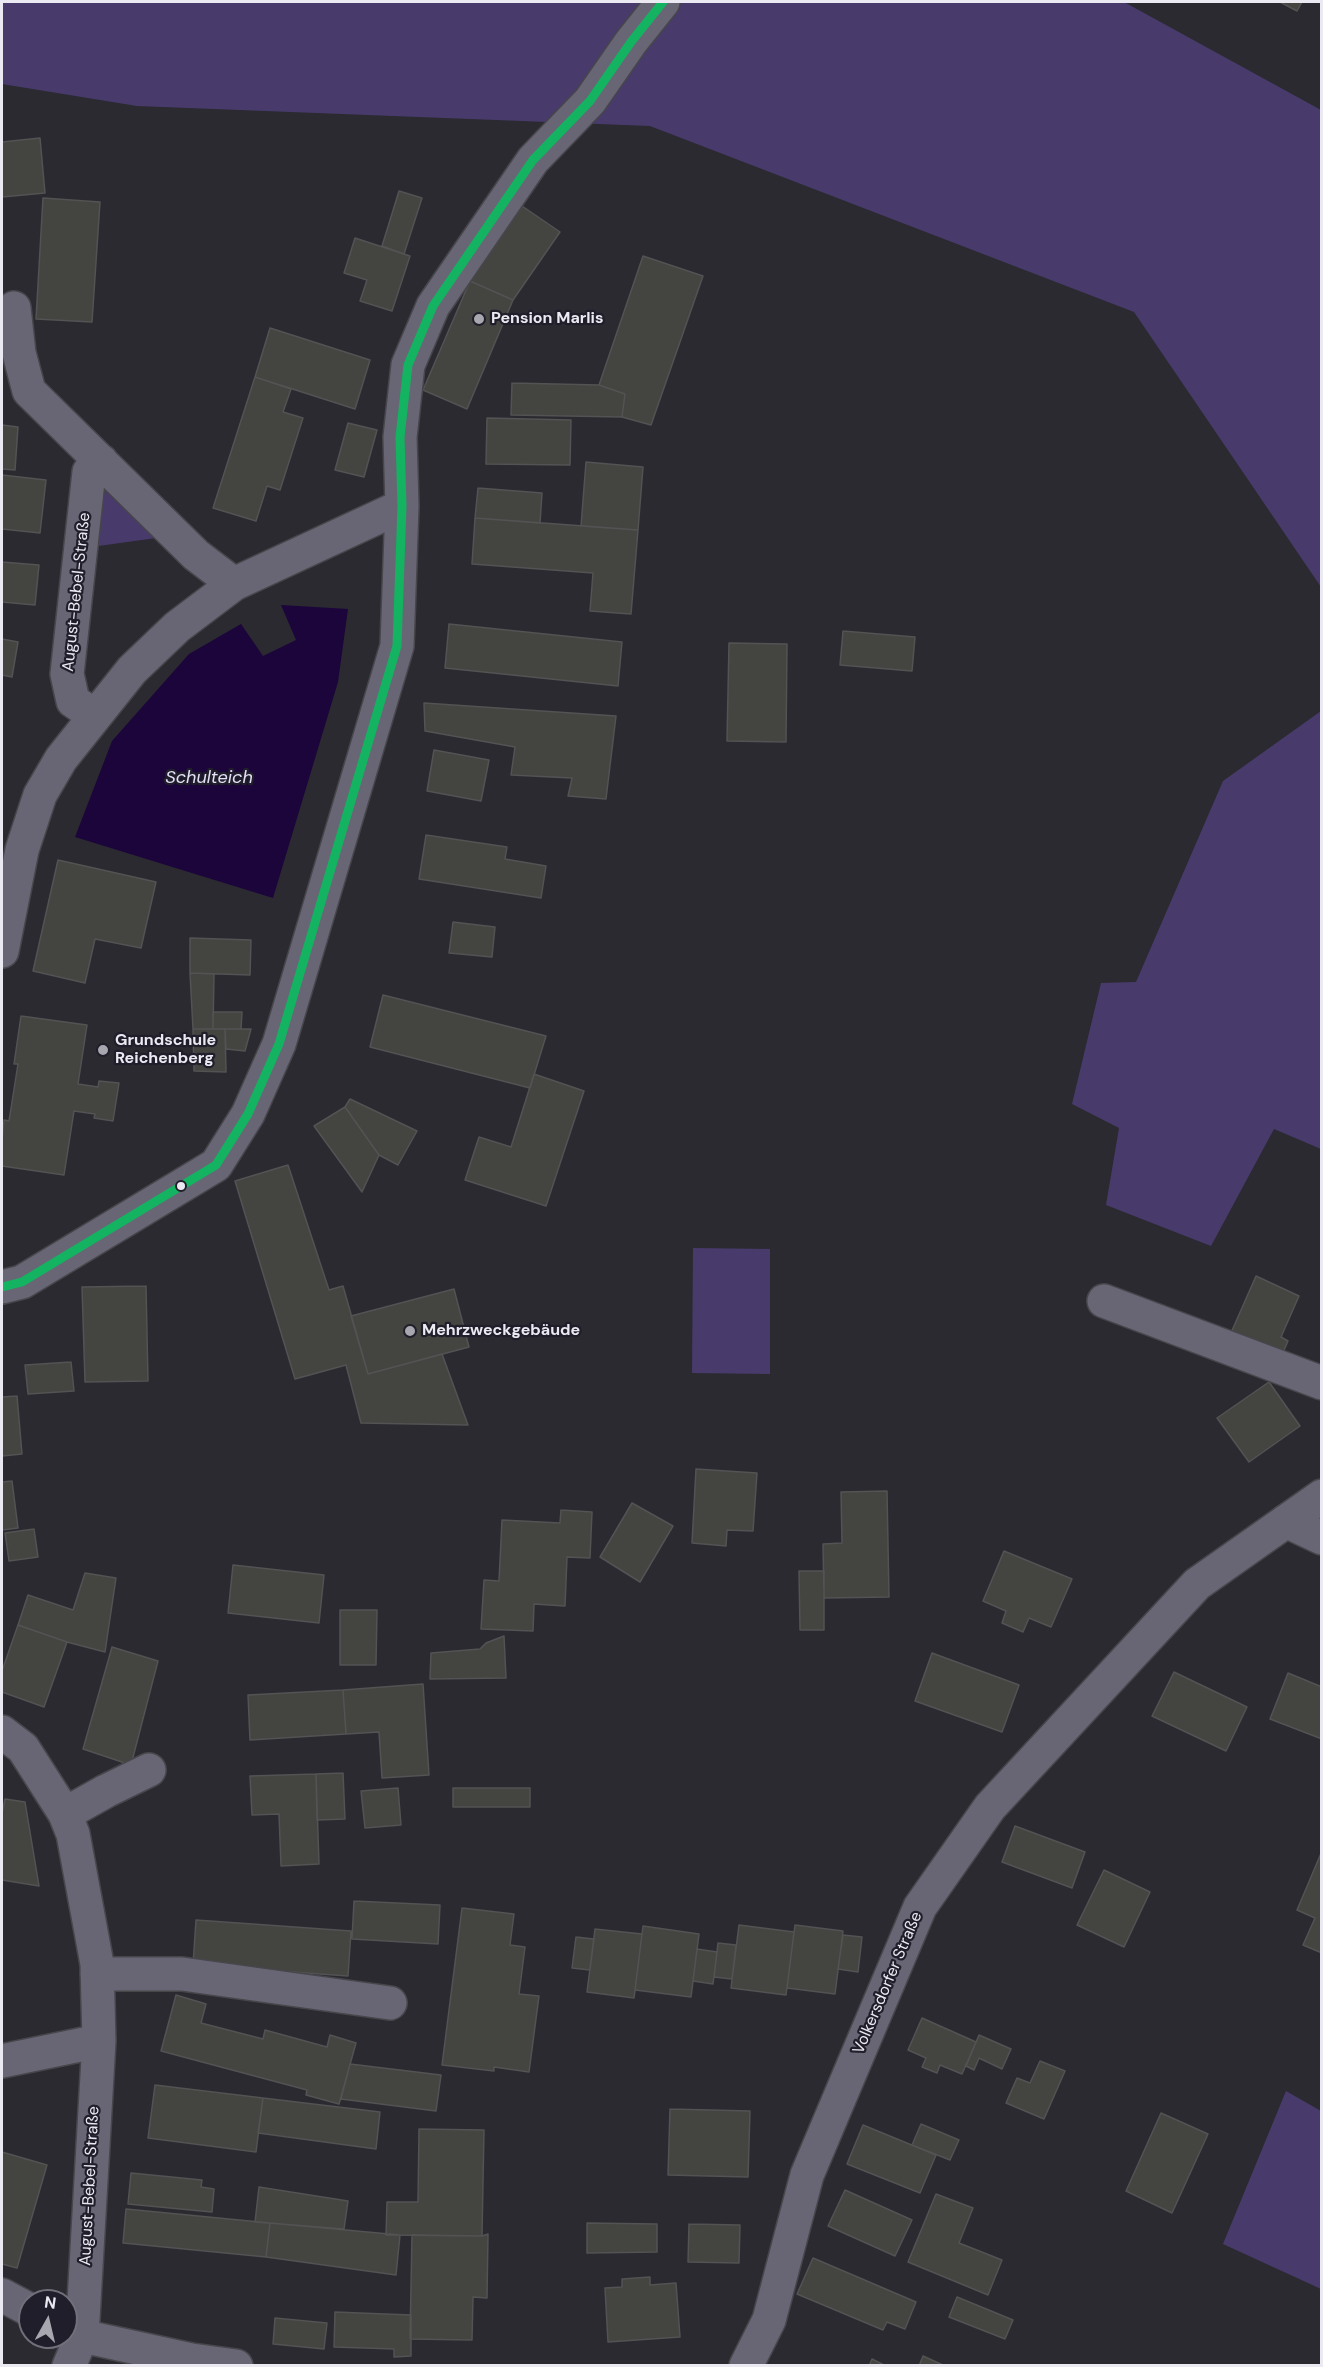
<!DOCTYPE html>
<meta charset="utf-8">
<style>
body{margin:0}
#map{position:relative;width:1323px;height:2367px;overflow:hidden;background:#2b2a31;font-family:"DM Sans",sans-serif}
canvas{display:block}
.frame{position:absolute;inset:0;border:3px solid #ebe9f2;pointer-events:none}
.north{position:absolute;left:18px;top:2289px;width:60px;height:60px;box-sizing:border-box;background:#201e2a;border:2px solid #716f7a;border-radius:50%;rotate:8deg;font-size:16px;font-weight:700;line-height:24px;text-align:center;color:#ebe9f2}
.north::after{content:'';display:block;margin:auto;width:21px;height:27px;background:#a8a6ae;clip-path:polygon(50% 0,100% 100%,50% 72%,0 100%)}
</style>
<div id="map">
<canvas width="1323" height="2367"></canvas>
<div class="frame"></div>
<div class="north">N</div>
</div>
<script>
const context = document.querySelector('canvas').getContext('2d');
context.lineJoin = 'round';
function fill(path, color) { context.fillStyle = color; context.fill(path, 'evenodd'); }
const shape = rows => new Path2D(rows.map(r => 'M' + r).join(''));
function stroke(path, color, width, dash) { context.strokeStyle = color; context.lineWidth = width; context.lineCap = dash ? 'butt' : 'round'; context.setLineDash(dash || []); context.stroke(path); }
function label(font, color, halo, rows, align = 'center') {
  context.font = font + ' "DM Sans",sans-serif'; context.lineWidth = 4.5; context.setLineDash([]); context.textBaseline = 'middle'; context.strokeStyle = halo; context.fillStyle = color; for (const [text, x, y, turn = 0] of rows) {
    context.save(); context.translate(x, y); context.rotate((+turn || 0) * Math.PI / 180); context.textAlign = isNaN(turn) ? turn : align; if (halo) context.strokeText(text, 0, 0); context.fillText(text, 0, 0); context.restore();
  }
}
fill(shape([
 [2,2,1124,2,1321,110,1321,587,1134,312,650,126,137,106,2,84],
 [99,485,156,538,91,547],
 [1321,711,1321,1149,1274,1129,1211,1246,1106,1205,1119,1128,1072,1104,1101,983,1136,982,1223,781],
 [693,1248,770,1249,770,1374,692,1373],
 [1286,2091,1321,2111,1321,2289,1223,2244]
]), '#483b6c');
fill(shape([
 [281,605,348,609,338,682,273,898,75,837,112,741,189,654,241,624,263,656,296,640]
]), '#1b053a');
const building = shape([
 [1280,2,1302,2,1297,11,1280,2],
 [40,138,45,193,2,197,2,142,40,138],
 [399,191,422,198,404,254,382,246,399,191],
 [43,198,100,202,92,322,36,319,43,198],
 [522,206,560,232,513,300,470,281,522,206],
 [355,238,410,256,392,311,360,301,367,280,344,273,355,238],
 [643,256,703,276,651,425,622,417,625,394,599,385,643,256],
 [470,281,513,300,467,409,423,390,470,281],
 [270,328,370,360,355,409,255,377,270,328],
 [255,377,291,389,283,412,303,418,280,490,267,486,256,521,213,508,255,377],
 [512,383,599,385,625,394,622,417,511,415,512,383],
 [487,418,571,420,570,465,486,464,487,418],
 [348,423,377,430,364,477,335,470,348,423],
 [2,425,18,427,15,470,2,469,2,425],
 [586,462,643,467,638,530,581,526,586,462],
 [2,475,46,480,40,533,2,529,2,475],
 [478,488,542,493,540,523,475,518,478,488],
 [475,518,638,530,631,614,590,611,593,573,472,564,475,518],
 [2,562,39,565,35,605,2,602,2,562],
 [449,624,622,642,618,686,445,668,449,624],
 [843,631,915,637,912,671,840,665,843,631],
 [2,639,18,642,12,677,2,675,2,639],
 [729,643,787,644,786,742,727,741,729,643],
 [424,703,616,716,606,799,568,796,572,778,511,775,515,747,425,731,424,703],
 [434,750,489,760,481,801,427,791,434,750],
 [426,835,507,847,505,859,546,866,541,898,419,879,426,835],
 [58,860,156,882,141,948,95,939,85,983,33,971,58,860],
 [453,922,495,927,492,957,449,953,453,922],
 [190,938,251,940,250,975,190,973,190,938],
 [190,973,214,974,213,1029,193,1029,190,973],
 [383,995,546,1036,530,1088,370,1047,383,995],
 [213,1012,242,1012,241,1029,213,1029,213,1012],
 [21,1016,87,1025,78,1084,98,1087,99,1081,119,1083,113,1121,94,1118,95,1114,74,1111,64,1175,2,1166,2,1140,4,1120,9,1121,18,1064,14,1064,21,1016],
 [193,1029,225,1029,226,1072,194,1071,193,1029],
 [225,1029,251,1029,245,1051,226,1049,225,1029],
 [534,1074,584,1091,546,1206,465,1180,479,1137,511,1147,534,1074],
 [350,1099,417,1131,398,1165,379,1155,345,1107,350,1099],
 [345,1107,379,1155,362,1192,314,1126,345,1107],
 [288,1165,329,1290,343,1286,368,1374,442,1354,468,1425,361,1423,346,1365,295,1379,235,1181,288,1165],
 [1256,1276,1299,1296,1281,1337,1288,1341,1281,1357,1230,1335,1256,1276],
 [146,1286,148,1381,85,1382,82,1287,146,1286],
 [454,1289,469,1347,368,1374,351,1316,454,1289],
 [71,1362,74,1391,28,1394,25,1365,71,1362],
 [1269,1382,1300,1426,1249,1462,1217,1418,1269,1382],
 [17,1396,22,1454,2,1456,2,1397,17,1396],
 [696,1469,757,1473,753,1531,727,1530,726,1546,692,1543,696,1469],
 [12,1481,18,1528,2,1530,2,1482,12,1481],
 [887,1491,889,1597,824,1598,823,1544,842,1543,841,1492,887,1491],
 [632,1503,673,1526,640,1582,600,1557,632,1503],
 [561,1510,592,1512,590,1558,567,1557,565,1606,534,1604,533,1631,481,1629,484,1580,499,1581,502,1520,560,1523,561,1510],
 [34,1529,38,1557,9,1561,5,1533,34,1529],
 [1004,1551,1072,1579,1051,1627,1029,1618,1023,1632,1002,1623,1006,1611,983,1601,1004,1551],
 [233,1565,324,1575,319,1623,228,1613,233,1565],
 [799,1571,824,1571,824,1630,800,1630,799,1571],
 [85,1573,116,1578,105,1652,67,1642,18,1625,28,1595,73,1610,85,1573],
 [340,1610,377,1610,376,1665,340,1665,340,1610],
 [18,1625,67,1642,44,1707,2,1692,2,1671,18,1625],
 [504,1636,506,1678,430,1679,431,1653,480,1649,486,1643,504,1636],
 [112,1647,158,1661,131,1765,83,1749,112,1647],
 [932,1653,1019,1685,1002,1732,915,1701,932,1653],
 [1174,1672,1247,1707,1226,1751,1152,1716,1174,1672],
 [1288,1673,1322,1687,1322,1739,1270,1719,1288,1673],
 [423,1684,429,1775,382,1778,379,1732,346,1734,343,1690,423,1684],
 [343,1690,346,1734,250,1740,248,1695,343,1690],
 [343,1773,345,1819,317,1820,316,1774,343,1773],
 [316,1774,319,1864,281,1866,279,1814,252,1815,250,1776,316,1774],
 [398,1788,401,1825,365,1828,361,1791,398,1788],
 [453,1788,530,1788,530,1807,453,1807,453,1788],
 [5,1799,25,1802,39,1886,2,1880,2,1814,5,1799],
 [1015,1826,1085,1852,1072,1888,1002,1862,1015,1826],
 [1322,1851,1322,1953,1303,1945,1315,1918,1297,1910,1322,1851],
 [1104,1870,1150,1892,1124,1947,1077,1925,1104,1870],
 [354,1901,440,1905,438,1944,352,1939,354,1901],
 [462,1908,514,1914,510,1945,525,1947,519,1994,539,1996,529,2072,494,2067,494,2071,442,2065,462,1908],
 [196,1920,351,1931,348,1976,193,1965,196,1920],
 [739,1925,794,1932,786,1995,731,1988,739,1925],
 [795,1925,843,1931,835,1994,787,1988,795,1925],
 [643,1926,699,1934,691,1997,635,1990,643,1926],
 [595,1929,642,1934,634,1998,587,1992,595,1929],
 [843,1935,862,1937,858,1972,838,1969,843,1935],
 [576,1937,594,1939,590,1970,572,1968,576,1937],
 [718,1943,736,1945,732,1979,714,1977,718,1943],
 [697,1949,717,1952,713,1984,693,1981,697,1949],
 [176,1995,206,2004,201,2023,263,2039,265,2030,327,2047,330,2035,356,2043,339,2104,306,2095,307,2090,161,2051,176,1995],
 [922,2018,976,2042,962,2074,940,2065,937,2073,922,2067,926,2058,908,2050,922,2018],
 [979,2035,1011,2049,1002,2069,979,2058,974,2070,966,2066,979,2035],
 [1040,2061,1065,2071,1044,2119,1006,2103,1017,2078,1030,2083,1040,2061],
 [350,2064,441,2075,436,2111,341,2099,350,2064],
 [155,2085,263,2098,256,2152,148,2138,155,2085],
 [263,2098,380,2112,376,2149,258,2133,263,2098],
 [670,2109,750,2111,748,2177,668,2175,670,2109],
 [1161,2113,1208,2134,1172,2213,1126,2191,1161,2113],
 [921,2124,959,2140,950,2160,912,2145,921,2124],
 [863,2125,936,2155,920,2193,847,2164,863,2125],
 [419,2129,484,2130,482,2236,386,2235,387,2202,418,2202,419,2129],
 [2,2152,47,2165,17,2268,2,2264,2,2152],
 [131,2173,202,2180,201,2187,214,2189,212,2212,128,2204,131,2173],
 [259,2187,348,2201,344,2229,255,2222,259,2187],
 [845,2190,912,2220,895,2256,828,2226,845,2190],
 [936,2194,973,2208,959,2243,1002,2260,988,2295,908,2262,936,2194],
 [126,2209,270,2223,266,2257,123,2243,126,2209],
 [270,2223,400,2235,396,2275,266,2257,270,2223],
 [587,2223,657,2224,657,2252,587,2253,587,2223],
 [689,2224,740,2225,739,2263,688,2262,689,2224],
 [488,2234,487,2298,473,2297,472,2340,410,2339,412,2235,482,2236,488,2234],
 [813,2258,916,2302,905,2329,887,2322,883,2330,797,2294,813,2258],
 [650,2277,650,2285,676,2283,680,2337,608,2342,605,2288,622,2287,622,2279,650,2277],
 [957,2297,1013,2320,1005,2339,949,2317,957,2297],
 [335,2312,411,2315,411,2356,394,2357,394,2349,334,2347,335,2312],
 [275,2318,327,2323,324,2349,273,2344,275,2318],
 [923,2356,945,2366,919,2366,923,2356],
 [872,2359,886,2366,869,2366,872,2359]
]);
fill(building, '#444541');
stroke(building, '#535354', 1.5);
const minor = shape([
 [14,308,19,353,29,391,196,555,234,584],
 [95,716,73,701,67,674,89,472,101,461],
 [2,951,22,850,40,795,61,759,132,670,177,627,234,584,402,506],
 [2,1287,22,1282,216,1165,248,1114,279,1044,397,646,402,506,400,437,408,365,433,306,533,160,590,101,631,42,663,2],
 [1104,1301,1322,1383],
 [1286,1521,1322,1538],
 [2,1732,23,1748,65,1814,73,1834,97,1964,99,2041,82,2336,69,2366],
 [65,1814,106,1791,149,1770],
 [97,1974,182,1974,390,2003],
 [2,2061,99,2041],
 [2,2295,30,2310],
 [66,2328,82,2336,192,2360,236,2366],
 [746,2366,769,2320,807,2175,920,1907,990,1807,1197,1584,1322,1496]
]);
stroke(minor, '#47464b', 36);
stroke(minor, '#686675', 33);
stroke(shape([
 [2,1287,22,1282,216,1165,248,1114,279,1044,397,646,402,506,400,437,408,365,433,306,533,160,590,101,631,42,663,2]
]), '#13b361', 9);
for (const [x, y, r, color] of [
 [479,319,6,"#a8a6ae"],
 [103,1050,6,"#a8a6ae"],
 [181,1186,5,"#ebe9f2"],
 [410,1331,6,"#a8a6ae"]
]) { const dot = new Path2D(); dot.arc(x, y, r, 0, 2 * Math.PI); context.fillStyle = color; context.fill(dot); stroke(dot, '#201e2a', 2); }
label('bold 16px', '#ebe9f2', '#201e2a', [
 ["Pension Marlis",491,319],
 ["Grundschule",115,1041],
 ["Reichenberg",115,1059],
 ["Mehrzweckgebäude",422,1331]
], 'left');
label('16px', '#ebe9f2', '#201e2a', [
 ["August-Bebel-Straße",77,592,-84],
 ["Volkersdorfer Straße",888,1983,-67],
 ["August-Bebel-Straße",90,2186,-87]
]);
label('italic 18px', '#e4e0f8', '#201e2a', [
 ["Schulteich",209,778]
]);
</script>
